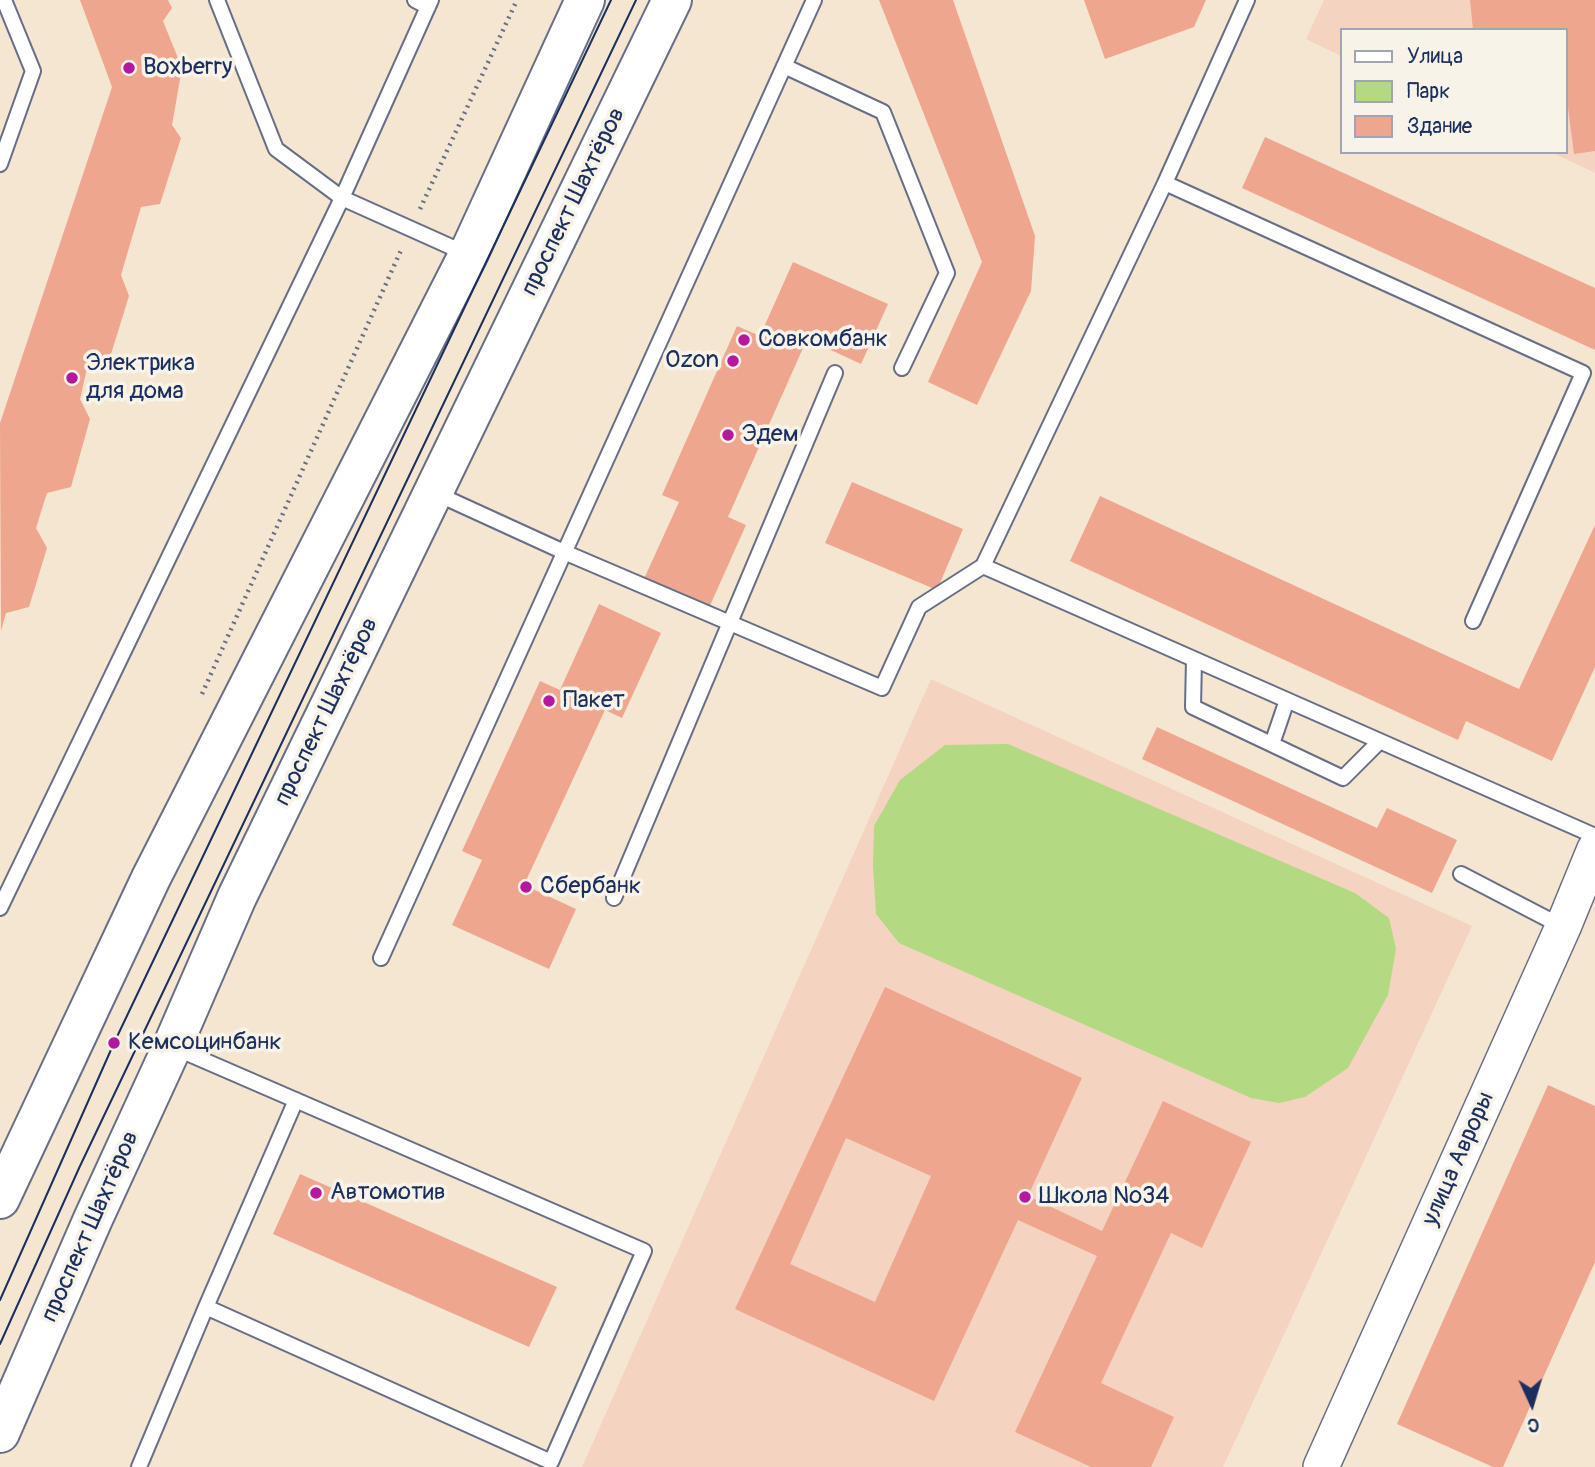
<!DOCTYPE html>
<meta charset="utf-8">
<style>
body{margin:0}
#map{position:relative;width:1595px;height:1467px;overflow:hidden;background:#f5e6d1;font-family:Pangolin,sans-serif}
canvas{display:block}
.legend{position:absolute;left:1340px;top:28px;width:228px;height:126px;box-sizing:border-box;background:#f7f3e8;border:2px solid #9fa5b1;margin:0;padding:9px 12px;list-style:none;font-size:21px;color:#1b2f5e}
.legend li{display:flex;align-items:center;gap:14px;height:35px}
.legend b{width:35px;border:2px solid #9fa5b1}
.north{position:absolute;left:1497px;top:1369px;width:70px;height:70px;-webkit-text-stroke:5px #f7f3e8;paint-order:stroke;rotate:176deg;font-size:19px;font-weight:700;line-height:28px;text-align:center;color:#1b2f5e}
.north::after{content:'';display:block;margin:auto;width:24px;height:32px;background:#1b2f5e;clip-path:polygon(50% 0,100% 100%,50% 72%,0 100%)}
</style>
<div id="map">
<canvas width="1595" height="1467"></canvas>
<ul class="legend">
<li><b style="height:9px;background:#fff"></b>Улица</li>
<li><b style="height:19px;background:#b3d982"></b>Парк</li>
<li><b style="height:19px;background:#eea68e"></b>Здание</li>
</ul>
<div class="north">С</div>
</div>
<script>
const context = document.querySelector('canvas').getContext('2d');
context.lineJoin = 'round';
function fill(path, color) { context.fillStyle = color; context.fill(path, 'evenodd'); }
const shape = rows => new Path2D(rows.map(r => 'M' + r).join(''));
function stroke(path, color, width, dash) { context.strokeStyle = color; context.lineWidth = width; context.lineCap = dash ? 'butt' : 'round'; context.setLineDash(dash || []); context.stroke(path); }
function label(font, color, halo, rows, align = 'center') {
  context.font = font + ' Pangolin,sans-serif'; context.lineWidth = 7; context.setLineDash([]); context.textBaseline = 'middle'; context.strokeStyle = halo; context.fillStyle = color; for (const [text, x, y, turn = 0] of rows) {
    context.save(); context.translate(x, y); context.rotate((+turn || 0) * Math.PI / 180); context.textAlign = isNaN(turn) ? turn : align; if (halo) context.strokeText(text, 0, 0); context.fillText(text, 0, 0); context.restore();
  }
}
fill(shape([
 [1324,0,1595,0,1595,173,1551,152,1565,152,1565,30,1341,30,1341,56,1306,39],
 [931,679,1472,926,1223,1467,582,1467]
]), '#f5d3c1');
fill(shape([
 [1008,744,1355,893,1389,918,1396,949,1388,995,1348,1068,1305,1097,1279,1103,1251,1098,899,943,876,914,873,866,874,826,900,780,945,745]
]), '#b3d982');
fill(shape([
 [80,0,168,0,172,8,163,21,182,68,172,125,181,138,160,204,141,207,121,275,129,296,111,354,89,360,80,399,90,419,71,487,47,493,36,528,47,548,29,607,6,613,1,631,0,423,112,87],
 [879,0,953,0,1035,236,1031,291,977,405,928,382,982,262],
 [1084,0,1206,0,1194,27,1105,59],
 [1470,0,1595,0,1595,151,1574,154,1565,84,1565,30,1473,30],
 [1265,137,1595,288,1595,350,1242,188],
 [793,262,888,304,861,364,807,339,728,517,746,525,708,610,643,581,679,502,662,495,737,326,760,336],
 [852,482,963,529,937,590,825,543],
 [1100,496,1519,689,1595,525,1595,667,1552,761,1466,721,1458,740,1070,561],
 [599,604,661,633,622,718,605,710,524,885,576,909,549,969,452,925,482,860,462,851,540,681,560,690],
 [1157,727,1377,828,1387,808,1457,840,1432,893,1142,759],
 [885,987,1082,1078,1028,1196,1102,1231,1163,1101,1251,1142,1202,1248,1171,1233,1101,1383,1174,1417,1151,1467,1091,1467,1015,1432,1097,1256,1018,1220,934,1401,735,1309],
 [846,1138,931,1176,875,1302,790,1264],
 [1548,1085,1595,1106,1595,1262,1503,1467,1493,1467,1397,1424],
 [300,1174,557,1287,529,1347,273,1234]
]), '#eea68e');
const service = shape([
 [217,0,276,149,342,198,467,254],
 [415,0,428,7],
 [784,66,883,112,947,273,902,368],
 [0,164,33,71,4,0],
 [1165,183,1583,373,1473,621],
 [435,493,564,552,882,688,919,607,983,566,1595,836],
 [983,566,1165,183,1247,0],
 [1194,659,1193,707,1343,778,1380,741],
 [1272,744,1287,700],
 [1461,874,1563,927],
 [614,898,835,373],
 [0,908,342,198,431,0],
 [381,958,814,0],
 [173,1047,644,1251,551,1462,206,1307],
 [139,1467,206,1307,296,1100]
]);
const tertiary = shape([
 [1321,1467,1563,927,1595,849]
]);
const primary = shape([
 [0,1199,151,878,468,255,585,0],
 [0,1433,93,1219,172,1047,237,897,672,0]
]);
stroke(service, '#676f86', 18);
stroke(tertiary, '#676f86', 38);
stroke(primary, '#676f86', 42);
stroke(shape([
 [420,209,517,0],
 [202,694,402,248]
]), '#676f86', 4.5, [2, 5]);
stroke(service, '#fff', 14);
stroke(tertiary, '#fff', 35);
stroke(primary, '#fff', 38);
stroke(shape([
 [0,1300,114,1043,611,0],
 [0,1344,80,1166,636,0]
]), '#1b2f5e', 2);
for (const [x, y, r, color] of [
 [129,68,7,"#b5179e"],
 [744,340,7,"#b5179e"],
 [733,361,7,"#b5179e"],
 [72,378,7,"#b5179e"],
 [728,435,7,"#b5179e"],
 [549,701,7,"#b5179e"],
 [526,887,7,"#b5179e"],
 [114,1043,7,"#b5179e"],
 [316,1193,7,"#b5179e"],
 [1025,1197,7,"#b5179e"]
]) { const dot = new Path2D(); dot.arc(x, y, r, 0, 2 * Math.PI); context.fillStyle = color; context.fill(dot); stroke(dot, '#f7f3e8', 2.5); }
label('24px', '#1b2f5e', '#f7f3e8', [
 ["Boxberry",143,68],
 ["Совкомбанк",758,340],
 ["Ozon",719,361,"right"],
 ["Электрика",86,364],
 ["для дома",86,392],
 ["Эдем",742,435],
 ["Пакет",563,701],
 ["Сбербанк",540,887],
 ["Кемсоцинбанк",128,1043],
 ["Автомотив",330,1193],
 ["Школа №34",1039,1197]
], 'left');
label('24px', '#1b2f5e', '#f7f3e8', [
 ["проспект Шахтёров",574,202,-64],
 ["проспект Шахтёров",327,712,-64],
 ["улица Авроры",1459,1159,-66],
 ["проспект Шахтёров",91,1227,-66]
]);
</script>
